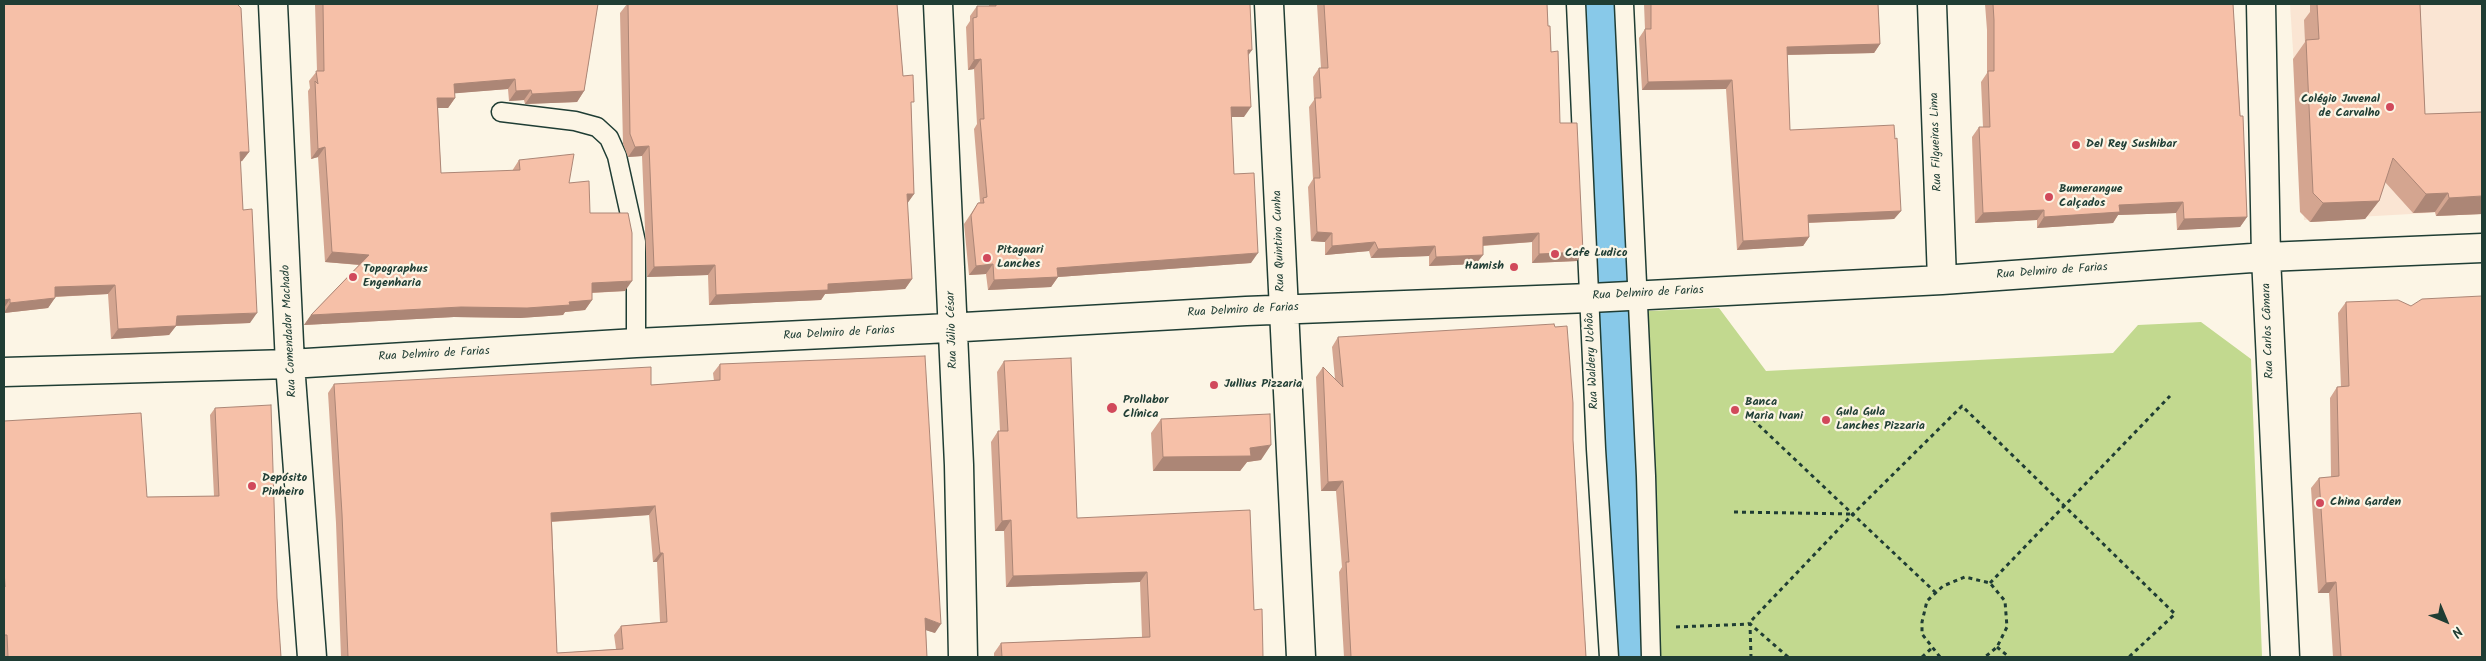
<!DOCTYPE html>
<meta charset="utf-8">
<style>
body{margin:0}
#map{position:relative;width:2486px;height:661px;overflow:hidden;background:#fcf5e5;font-family:Kalam,sans-serif}
canvas{display:block}
.frame{position:absolute;inset:0;border:5px solid #1f3d34;pointer-events:none}
.north{position:absolute;left:2421px;top:596px;width:50px;height:50px;-webkit-text-stroke:4px #fcf5e5;paint-order:stroke;rotate:135deg;font-size:14px;font-weight:700;line-height:20px;text-align:center;color:#1f3d34}
.north::after{content:'';display:block;margin:auto;width:18px;height:22px;background:#1f3d34;clip-path:polygon(50% 0,100% 100%,50% 72%,0 100%)}
</style>
<div id="map">
<canvas width="2486" height="661"></canvas>
<div class="frame"></div>
<div class="north">N</div>
</div>
<script>
const context = document.querySelector('canvas').getContext('2d');
context.lineJoin = 'round';
function fill(path, color) { context.fillStyle = color; context.fill(path, 'evenodd'); }
const shape = rows => new Path2D(rows.map(r => 'M' + r).join(''));
function stroke(path, color, width, dash) { context.strokeStyle = color; context.lineWidth = width; context.lineCap = dash ? 'butt' : 'round'; context.setLineDash(dash || []); context.stroke(path); }
function label(font, color, halo, rows, align = 'center') {
  context.font = font + ' Kalam,sans-serif'; context.lineWidth = 4.5; context.setLineDash([]); context.textBaseline = 'middle'; context.strokeStyle = halo; context.fillStyle = color; for (const [text, x, y, turn = 0] of rows) {
    context.save(); context.translate(x, y); context.rotate((+turn || 0) * Math.PI / 180); context.textAlign = isNaN(turn) ? turn : align; if (halo) context.strokeText(text, 0, 0); context.fillText(text, 0, 0); context.restore();
  }
}
fill(shape([
 [2290,4,2482,4,2482,210,2304,220]
]), '#fae5d3');
fill(shape([
 [1719,308,1766,371,2113,353,2138,325,2201,322,2251,359,2262,657,1658,657,1647,311]
]), '#c2d98f');
stroke(shape([
 [1599,4,1614,266,1612,278,1630,657]
]), '#88c9e9', 38);
const service = shape([
 [1576,4,1596,449,1609,657],
 [1624,4,1646,476,1651,657],
 [501,112,575,121,597,127,609,138,617,156,636,242,636,343]
]);
const minor = shape([
 [273,4,290,364,312,657],
 [938,4,959,465,963,657],
 [1269,4,1301,657],
 [1932,4,1942,280],
 [2261,4,2266,257,2285,657],
 [4,372,290,364,636,343,929,329,1246,311,1590,298,1942,280,2266,257,2482,248]
]);
stroke(service, '#1f3d34', 21);
stroke(minor, '#1f3d34', 31);
stroke(shape([
 [1747,414,1936,593],
 [1734,512,1853,514],
 [1990,583,2170,396],
 [1676,627,1750,624,1751,657],
 [1997,647,2009,657],
 [1788,657,1749,623,1853,514,1962,406,2175,614,2129,657],
 [1922,657,1933,647],
 [1940,657,1922,634,1922,622,1927,601,1943,586,1965,577,1990,583,2005,601,2007,627,1997,647,1985,657]
]), '#1f3d34', 3, [4, 4]);
stroke(service, '#fcf5e5', 18);
stroke(minor, '#fcf5e5', 28);
fill(shape([
 [4,4,249,152,242,161,240,162,250,323,176,326,169,335,111,339,108,294,55,297,48,308,4,313],
 [315,4,598,4,584,91,577,102,525,104,524,100,509,101,508,89,455,93,455,98,448,108,438,108,441,173,512,171,519,160,569,183,590,213,625,291,592,293,592,300,585,310,565,312,563,315,520,318,454,317,304,325,311,315,359,265,325,262,318,157,311,159,308,91,310,88,309,81,317,71],
 [627,4,897,4,903,76,911,106,914,194,907,203,912,279,905,289,825,294,821,300,709,305,708,275,647,277,642,156,628,157,623,144,620,13],
 [989,4,1250,4,1248,56,1244,117,1231,117,1234,174,1251,263,1058,277,1051,287,988,290,986,274,969,275,964,224,978,203,980,202,974,129,977,124,974,69,968,70,966,27,970,21,970,16,977,6,989,6],
 [1317,4,1547,4,1548,26,1577,261,1532,263,1532,242,1483,246,1476,264,1429,266,1429,256,1371,258,1369,251,1325,255,1325,242,1311,241,1308,187,1313,179,1309,107,1314,100,1313,77,1319,68,1321,68],
 [1644,4,1878,4,1880,44,1874,53,1787,55,1790,130,1901,211,1894,219,1808,223,1809,237,1803,246,1737,250,1726,89,1642,90,1639,38,1645,29],
 [1985,4,2233,4,2247,217,2240,227,2177,230,2176,213,2118,215,2113,223,2037,228,2037,220,1975,223,1972,137,1979,127,1983,127,1981,82,1987,73,1987,30],
 [2310,4,2420,4,2425,114,2482,214,2436,216,2435,212,2413,213,2385,182,2379,201,2365,219,2310,222,2300,212,2293,59,2305,42,2304,20,2310,12],
 [2346,302,2482,657,2333,657,2329,593,2318,593,2311,488,2319,478,2331,477,2330,398,2337,387,2341,387,2338,313],
 [1338,337,1573,440,1586,657,1344,657,1339,572,1342,567,1336,491,1321,491,1316,377,1323,367,1335,379,1332,347],
 [1004,361,1077,518,1254,610,1263,657,994,657,994,653,1001,643,1142,637,1140,582,1006,587,1004,531,995,531,991,442,998,431,1000,431,997,372],
 [720,364,935,633,926,630,927,657,341,657,336,523,328,393,334,384,651,385,714,381,713,373],
 [649,515,653,562,657,562,660,622,621,626,614,635,616,649,557,653,552,522],
 [215,408,277,598,281,657,4,657,4,421,147,497,214,496,210,415],
 [1161,419,1261,460,1247,462,1240,471,1153,471,1151,433]
]), '#d4a590');
fill(shape([
 [1880,44,1874,53,1780,55,1787,47],
 [1248,50,1252,50,1245,60],
 [981,59,974,69,968,70,974,60],
 [515,79,508,89,447,94,454,84],
 [1732,80,1726,89,1642,90,1648,82],
 [531,90,524,100,509,101,516,91],
 [584,91,577,102,525,104,532,94],
 [437,98,455,98,448,108,430,108],
 [1231,107,1251,107,1244,117,1224,117],
 [649,146,642,156,628,157,635,147],
 [325,147,318,157,311,159,318,149],
 [240,152,249,152,242,161,233,162],
 [2448,193,2435,212,2413,213,2426,194],
 [907,194,914,194,907,204],
 [2482,196,2482,214,2436,216,2449,198],
 [2379,201,2365,219,2310,222,2323,203],
 [2183,202,2176,213,2118,215,2113,223,2037,228,2044,217,2119,205],
 [2044,210,2037,220,1975,223,1983,213],
 [1901,211,1894,219,1802,223,1808,215],
 [2247,217,2240,227,2177,230,2184,219],
 [1317,232,1332,233,1325,242,1311,241],
 [1539,233,1532,242,1476,246,1483,237],
 [1809,237,1803,246,1737,250,1743,241],
 [1375,242,1369,251,1325,255,1332,246],
 [1435,246,1429,256,1371,258,1378,249],
 [332,252,369,255,362,265,325,262],
 [1583,252,1577,261,1532,263,1539,254],
 [1258,253,1251,263,1058,277,1051,287,988,290,994,280,1057,268],
 [1483,255,1476,264,1429,266,1436,257],
 [993,264,986,274,969,275,976,266],
 [715,265,708,275,647,277,654,267],
 [912,279,905,289,825,294,821,300,709,305,716,295,828,284],
 [632,281,625,291,585,293,592,283],
 [115,285,108,294,48,297,55,287],
 [55,298,48,308,4,313,10,303],
 [10,299,4,308,4,300],
 [592,300,585,310,565,312,563,315,520,318,454,317,304,325,311,315,461,307],
 [257,313,250,323,170,326,177,316],
 [176,326,169,335,111,339,118,329],
 [1271,445,1261,460,1247,462,1240,471,1153,471,1163,457],
 [1343,481,1336,491,1321,491,1328,482],
 [655,506,649,515,545,522,551,513],
 [1011,520,1004,531,995,531,1002,521],
 [660,553,663,553,657,562,653,562],
 [1147,572,1140,582,1006,587,1013,576],
 [2336,582,2329,593,2318,593,2326,583],
 [925,618,941,624,935,633,919,628]
]), '#ac8676');
const building = shape([
 [4,4,237,4,241,8,249,152,240,152,243,210,252,209,257,313,177,316,176,326,118,329,115,285,55,287,55,298,10,303,10,299,4,300,4,4],
 [323,4,598,4,584,91,532,94,531,90,516,91,515,79,454,84,455,98,437,98,441,173,520,170,519,160,574,154,569,183,589,181,590,213,628,213,632,233,632,281,592,283,592,300,569,302,570,305,527,308,461,307,311,315,369,255,332,252,325,147,318,149,315,81,318,84,316,71,324,71,323,4],
 [628,4,897,4,903,76,913,75,914,102,911,102,914,194,907,194,912,279,828,284,828,290,716,295,715,265,654,267,649,146,635,147,630,134,628,4],
 [996,4,1250,4,1252,50,1248,50,1251,107,1231,107,1234,174,1254,173,1258,253,1057,268,1058,277,994,280,993,264,976,266,971,215,978,203,984,203,983,198,987,197,980,119,984,119,981,59,974,60,973,18,977,17,977,6,996,6,996,4],
 [1324,4,1547,4,1548,26,1550,26,1551,52,1558,51,1560,123,1577,123,1583,252,1539,254,1539,233,1483,237,1483,255,1436,257,1435,246,1378,249,1375,242,1332,246,1332,233,1317,232,1314,178,1320,178,1315,98,1321,98,1319,68,1328,68,1324,4],
 [1651,4,1878,4,1880,44,1787,47,1790,130,1894,125,1895,139,1897,138,1901,211,1808,215,1809,237,1743,241,1732,80,1648,82,1645,29,1651,29,1651,4],
 [1993,4,2233,4,2240,116,2243,116,2247,217,2184,219,2183,202,2119,205,2120,212,2044,217,2044,210,1983,213,1979,127,1990,127,1988,71,1994,71,1994,20,1993,4],
 [2317,4,2420,4,2425,114,2482,112,2482,196,2449,198,2448,193,2426,194,2393,158,2379,201,2323,203,2313,193,2306,40,2319,39,2317,4],
 [2482,296,2482,657,2341,657,2336,582,2326,583,2319,478,2339,476,2337,387,2349,386,2346,302,2398,300,2411,306,2422,299,2482,296],
 [1554,324,1555,327,1567,326,1573,403,1573,440,1586,657,1351,657,1346,562,1349,562,1343,481,1328,482,1323,367,1343,387,1338,337,1554,324],
 [925,356,941,624,925,618,927,657,348,657,342,514,334,384,651,367,651,385,720,380,720,364,925,356],
 [655,506,660,553,663,553,667,622,621,626,623,649,557,653,551,513,655,506],
 [1071,358,1077,518,1250,510,1254,610,1262,609,1263,657,1002,657,1001,643,1150,637,1147,572,1013,576,1011,520,1002,521,998,431,1008,431,1004,361,1071,358],
 [271,405,277,598,281,657,8,657,7,635,4,635,4,587,5,587,4,569,4,421,141,413,147,497,219,496,215,408,271,405],
 [1270,414,1271,445,1250,448,1251,456,1163,457,1161,419,1270,414]
]);
fill(building, '#f6c0a8');
stroke(building, '#ac8676', 1);
for (const [x, y, r, color] of [
 [2390,107,5,"#d1495b"],
 [2076,145,5,"#d1495b"],
 [2049,197,5,"#d1495b"],
 [1555,254,5,"#d1495b"],
 [987,258,5,"#d1495b"],
 [1514,267,5,"#d1495b"],
 [353,277,5,"#d1495b"],
 [1214,385,5,"#d1495b"],
 [1112,408,6,"#d1495b"],
 [1735,410,5,"#d1495b"],
 [1826,420,5,"#d1495b"],
 [252,486,5,"#d1495b"],
 [2320,503,5,"#d1495b"]
]) { const dot = new Path2D(); dot.arc(x, y, r, 0, 2 * Math.PI); context.fillStyle = color; context.fill(dot); stroke(dot, '#fcf5e5', 2); }
label('bold 12px', '#1f3d34', '#fcf5e5', [
 ["Colégio Juvenal",2380,100,"right"],
 ["de Carvalho",2380,114,"right"],
 ["Del Rey Sushibar",2086,145],
 ["Bumerangue",2059,190],
 ["Calçados",2059,204],
 ["Pitaguari",997,251],
 ["Lanches",997,265],
 ["Cafe Ludico",1565,254],
 ["Hamish",1504,267,"right"],
 ["Topographus",363,270],
 ["Engenharia",363,284],
 ["Jullius Pizzaria",1224,385],
 ["Prollabor",1123,401],
 ["Clínica",1123,415],
 ["Banca",1745,403],
 ["Maria Ivani",1745,417],
 ["Gula Gula",1836,413],
 ["Lanches Pizzaria",1836,427],
 ["Depósito",262,479],
 ["Pinheiro",262,493],
 ["China Garden",2330,503]
], 'left');
label('12px', '#1f3d34', '#fcf5e5', [
 ["Rua Filgueiras Lima",1937,142,-92],
 ["Rua Quintino Cunha",1280,241,-92],
 ["Rua Delmiro de Farias",2052,272,-4],
 ["Rua Delmiro de Farias",1648,294,-3],
 ["Rua Delmiro de Farias",1243,311,-3],
 ["Rua Júlio César",953,330,-92],
 ["Rua Comendador Machado",290,331,-93],
 ["Rua Carlos Câmara",2269,331,-92],
 ["Rua Delmiro de Farias",839,334,-3],
 ["Rua Delmiro de Farias",434,355,-3],
 ["Rua Waldery Uchôa",1593,361,-93]
]);
</script>
